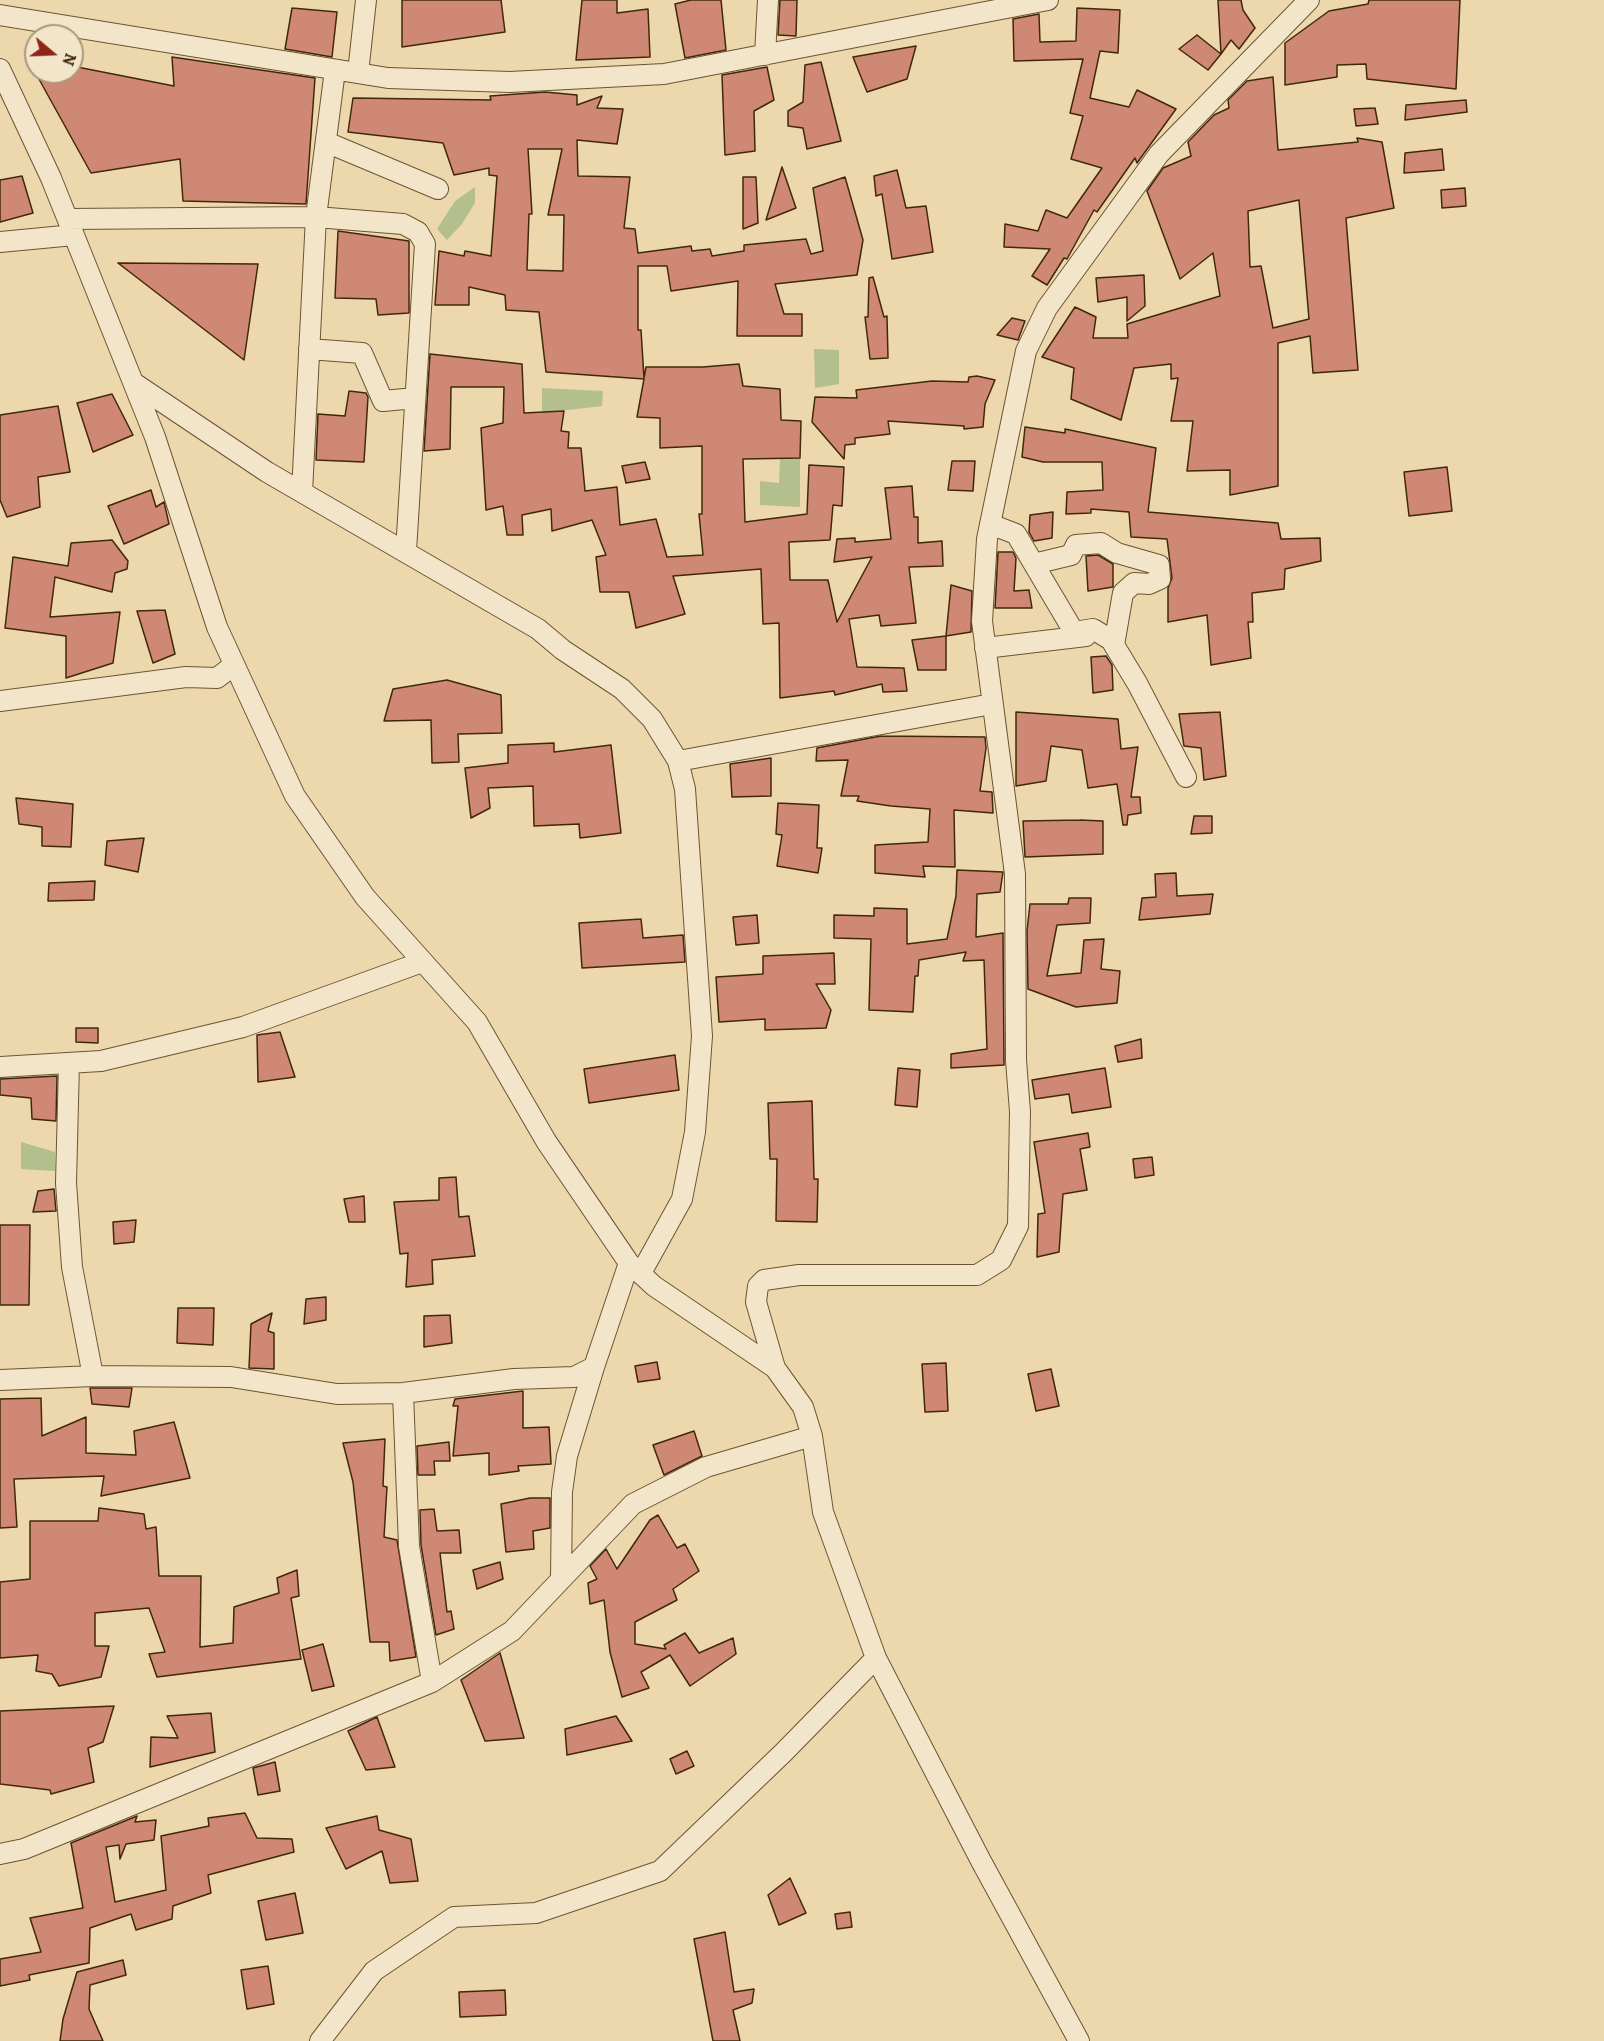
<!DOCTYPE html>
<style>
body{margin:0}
#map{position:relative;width:1604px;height:2041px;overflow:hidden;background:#edd7ac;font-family:Alegreya,serif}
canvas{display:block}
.north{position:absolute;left:24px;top:24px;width:60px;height:60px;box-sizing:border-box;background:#f3e5c9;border:2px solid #ac997d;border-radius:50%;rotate:109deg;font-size:16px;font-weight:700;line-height:24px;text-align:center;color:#41280a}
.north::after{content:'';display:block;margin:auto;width:21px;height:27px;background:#8f2418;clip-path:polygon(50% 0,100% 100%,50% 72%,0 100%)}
</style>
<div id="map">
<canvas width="1604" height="2041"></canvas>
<div class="north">N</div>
</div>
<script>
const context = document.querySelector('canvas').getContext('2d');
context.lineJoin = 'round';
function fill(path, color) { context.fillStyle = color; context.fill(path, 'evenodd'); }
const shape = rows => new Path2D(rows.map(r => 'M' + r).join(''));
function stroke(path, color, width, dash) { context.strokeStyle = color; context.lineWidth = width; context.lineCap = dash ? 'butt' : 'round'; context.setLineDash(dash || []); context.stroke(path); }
fill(shape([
 [475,187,475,203,462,224,447,240,437,229,455,201],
 [814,349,839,350,839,384,815,388],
 [542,388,603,391,602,406,542,413],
 [780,458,800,458,800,507,760,505,760,481,779,483],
 [21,1142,55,1152,55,1171,21,1169]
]), '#b3bf8d');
const building = shape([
 [402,0,501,0,505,32,402,47,402,0],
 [582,0,617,0,617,13,648,9,650,57,576,60,582,0],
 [691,0,721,0,726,50,685,58,675,4,691,0],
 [780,0,797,0,796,36,778,35,780,0],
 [1218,0,1241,0,1243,10,1255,28,1239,49,1231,40,1221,54,1218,0],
 [1369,0,1460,0,1456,89,1367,79,1366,64,1337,65,1337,77,1285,85,1285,43,1329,11,1368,4,1369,0],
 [292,8,337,12,332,57,285,49,292,8],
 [1077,8,1120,10,1118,53,1100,51,1090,98,1129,107,1137,90,1176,109,1137,163,1135,158,1097,212,1094,210,1067,259,1064,258,1047,285,1032,276,1050,249,1004,247,1005,224,1038,231,1046,210,1067,218,1102,168,1071,159,1083,116,1070,113,1083,59,1014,61,1013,19,1039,14,1040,42,1076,41,1077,8],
 [1197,35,1221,54,1208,70,1179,49,1197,35],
 [916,46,907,79,867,92,853,57,916,46],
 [172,57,315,78,306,204,183,201,180,159,91,173,35,72,72,72,72,66,174,86,172,57],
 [821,62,841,141,807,149,803,128,788,126,788,111,803,102,805,65,821,62],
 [767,67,774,100,754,111,755,151,725,155,722,75,767,67],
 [1273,77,1278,150,1358,142,1357,138,1382,142,1394,208,1346,218,1358,370,1313,373,1310,336,1278,343,1278,486,1230,495,1230,470,1187,471,1193,421,1171,421,1178,378,1171,379,1171,364,1134,368,1121,420,1071,399,1074,368,1042,357,1075,307,1096,317,1093,338,1128,338,1127,324,1220,296,1213,253,1180,279,1147,191,1163,168,1191,156,1188,142,1214,115,1229,108,1228,100,1247,81,1273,77],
 [1299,200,1309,319,1273,328,1261,266,1250,267,1248,211,1299,200],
 [545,92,577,95,577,105,602,96,597,108,623,109,617,144,577,140,578,176,630,177,624,228,635,229,638,253,691,246,692,251,710,249,712,256,744,251,744,245,806,239,811,254,823,251,813,188,845,177,863,240,857,275,775,284,784,314,802,314,802,336,737,336,738,281,671,291,667,266,638,266,638,330,641,330,644,378,646,367,703,367,739,364,743,386,780,389,781,420,801,421,800,458,743,459,745,522,807,514,809,465,844,467,842,506,833,505,830,540,789,542,790,580,828,580,837,622,872,557,834,562,837,539,855,538,855,542,891,539,885,488,912,486,914,517,918,517,918,543,942,541,943,566,909,567,916,623,881,626,879,615,849,619,857,667,904,668,907,691,883,692,882,684,835,695,834,691,780,698,779,623,763,624,761,569,673,576,685,614,636,628,629,592,600,592,596,557,606,555,592,520,552,531,551,509,522,515,523,535,507,535,503,506,486,510,481,428,503,423,504,387,451,387,450,449,424,451,430,354,522,364,524,413,564,411,561,431,569,432,568,448,581,448,585,491,617,487,620,525,656,519,667,557,703,555,699,514,702,514,702,446,660,448,660,418,637,417,644,379,546,372,539,312,506,310,505,295,469,287,469,305,435,305,439,251,464,256,465,251,491,256,497,176,489,175,489,168,454,175,443,143,348,132,353,98,491,100,490,96,545,92],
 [528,149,562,149,548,215,564,215,563,271,527,270,529,214,532,214,528,149],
 [1466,100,1467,112,1405,120,1406,105,1466,100],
 [1375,108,1378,124,1356,126,1354,109,1375,108],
 [1442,149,1444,170,1404,173,1405,153,1442,149],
 [782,167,796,208,766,220,782,167],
 [897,170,906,208,926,206,933,252,892,259,882,194,876,196,874,176,897,170],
 [22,176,33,213,0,222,0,180,22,176],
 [743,177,756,177,758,223,743,229,743,177],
 [1465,188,1466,206,1442,208,1441,190,1465,188],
 [338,231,409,241,409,313,378,315,376,299,335,298,338,231],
 [118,263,258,264,244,360,118,263],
 [1144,275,1145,306,1127,321,1127,297,1098,302,1096,278,1144,275],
 [873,277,884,317,887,316,888,358,870,359,865,317,868,317,869,278,873,277],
 [1012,318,1025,321,1018,340,997,335,1012,318],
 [977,376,995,380,985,404,983,427,964,429,964,426,888,421,890,434,855,438,855,444,845,445,844,459,812,422,815,397,857,398,856,390,932,381,968,382,969,377,977,376],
 [349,391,366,393,368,397,364,462,316,460,318,414,345,416,349,391],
 [112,394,133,435,93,452,77,403,112,394],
 [58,406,70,472,38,477,40,507,7,517,0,500,0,415,58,406],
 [1025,427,1065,433,1065,429,1156,448,1148,512,1278,523,1281,539,1320,538,1321,561,1285,569,1284,589,1252,593,1253,622,1248,622,1251,658,1211,665,1207,615,1168,622,1168,588,1172,578,1167,539,1131,537,1129,512,1091,509,1091,513,1066,514,1067,492,1103,490,1102,462,1043,462,1022,457,1025,427],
 [952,461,975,461,973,491,948,490,952,461],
 [645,462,650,479,626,483,622,466,645,462],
 [1447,467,1452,511,1409,516,1404,472,1447,467],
 [151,490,156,507,164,502,169,524,124,544,108,506,151,490],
 [1053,512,1052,538,1034,541,1029,532,1030,515,1053,512],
 [112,540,128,561,127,569,115,573,112,592,55,577,50,617,120,612,113,663,66,678,66,636,5,628,13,557,68,566,71,543,112,540],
 [998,552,1013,552,1016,558,1014,591,1029,590,1032,608,995,608,998,552],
 [1098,555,1113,564,1113,587,1088,591,1086,556,1098,555],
 [951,585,972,591,971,632,946,636,951,585],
 [165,610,175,654,153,663,137,611,165,610],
 [946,636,946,670,918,670,912,640,946,636],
 [1106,656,1112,665,1113,690,1093,693,1091,657,1106,656],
 [447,680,501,695,502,733,458,734,459,762,432,763,431,720,384,721,393,689,447,680],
 [1016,712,1118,719,1121,749,1138,747,1131,797,1140,797,1141,813,1128,815,1127,825,1123,825,1117,784,1088,788,1082,750,1051,746,1046,781,1016,786,1016,712],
 [1220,712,1226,776,1204,780,1201,748,1184,746,1179,714,1220,712],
 [881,736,985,737,986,748,980,791,992,792,993,813,954,810,955,867,923,866,925,877,875,873,875,845,928,842,930,809,891,806,857,801,859,796,841,796,848,760,816,761,817,748,881,736],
 [554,743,554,752,611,745,621,833,580,838,579,824,534,826,533,786,488,788,490,808,471,818,465,768,508,763,508,745,554,743],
 [771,758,771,796,732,797,730,764,771,758],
 [16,798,73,804,71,847,42,846,42,827,19,824,16,798],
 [778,803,819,805,817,848,822,848,818,873,777,866,782,835,776,834,778,803],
 [1194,816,1212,816,1212,833,1191,834,1194,816],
 [1080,820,1103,821,1103,854,1025,857,1023,821,1080,820],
 [144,838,138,872,105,865,107,841,144,838],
 [957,870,1003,872,1000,892,977,894,976,937,1003,933,1004,1065,951,1068,951,1054,987,1049,984,960,963,961,966,952,919,960,918,976,915,976,913,1012,869,1010,871,939,834,938,834,915,874,916,874,908,907,909,907,944,947,939,956,896,957,870],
 [1176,873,1177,896,1213,894,1210,914,1139,920,1142,898,1156,897,1155,874,1176,873],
 [95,881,94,900,48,901,49,883,95,881],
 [1069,898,1091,898,1090,923,1057,925,1047,976,1081,973,1084,940,1104,939,1101,969,1120,971,1117,1003,1076,1007,1028,989,1027,931,1030,904,1068,904,1069,898],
 [757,915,759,943,736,945,733,917,757,915],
 [641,919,643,938,683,935,685,962,582,968,579,923,641,919],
 [834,953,835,984,816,984,831,1010,826,1028,765,1030,765,1019,719,1022,716,977,763,974,763,956,834,953],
 [76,1028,98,1028,98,1043,76,1042,76,1028],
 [280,1032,295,1077,258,1082,257,1035,280,1032],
 [1141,1039,1142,1058,1118,1062,1115,1046,1141,1039],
 [675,1055,679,1090,589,1103,584,1069,675,1055],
 [898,1068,920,1070,917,1107,895,1105,898,1068],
 [1105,1068,1111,1107,1072,1113,1069,1094,1035,1099,1032,1080,1105,1068],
 [57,1076,56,1121,32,1119,31,1098,0,1095,0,1079,57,1076],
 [812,1101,814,1179,818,1179,817,1222,776,1221,777,1159,770,1159,768,1103,812,1101],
 [1088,1133,1090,1147,1080,1149,1087,1190,1063,1194,1059,1252,1037,1257,1038,1214,1045,1213,1034,1142,1088,1133],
 [1152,1157,1154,1175,1135,1178,1133,1159,1152,1157],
 [456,1177,459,1217,469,1216,475,1256,432,1260,433,1284,406,1287,408,1253,400,1254,394,1202,439,1200,439,1178,456,1177],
 [54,1189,56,1211,33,1212,38,1191,54,1189],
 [364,1196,365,1222,349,1222,344,1199,364,1196],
 [136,1220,134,1242,114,1244,113,1222,136,1220],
 [0,1225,30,1225,29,1305,0,1305,0,1225],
 [326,1297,326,1320,304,1324,306,1299,326,1297],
 [178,1308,214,1308,213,1345,177,1343,178,1308],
 [272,1313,268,1331,274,1333,274,1369,249,1368,251,1324,272,1313],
 [450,1315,452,1343,424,1347,424,1316,450,1315],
 [657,1362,660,1379,638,1382,635,1366,657,1362],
 [946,1363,948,1411,925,1412,922,1364,946,1363],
 [1051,1369,1059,1406,1036,1411,1028,1374,1051,1369],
 [90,1388,132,1388,129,1407,92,1404,90,1388],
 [523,1391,523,1428,549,1427,551,1464,518,1466,519,1471,489,1475,489,1453,453,1456,458,1406,453,1406,455,1399,523,1391],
 [41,1398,42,1436,86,1417,86,1453,136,1455,134,1431,174,1422,190,1478,101,1496,104,1476,14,1479,17,1527,0,1528,0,1399,41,1398],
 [694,1431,702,1456,664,1475,653,1445,694,1431],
 [385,1439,383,1486,387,1487,384,1537,397,1540,416,1657,390,1661,389,1642,370,1642,353,1482,343,1443,385,1439],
 [449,1442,450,1461,434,1461,435,1475,418,1475,417,1446,449,1442],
 [530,1498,550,1498,550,1528,533,1531,534,1549,506,1552,501,1504,530,1498],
 [99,1508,144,1514,146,1529,156,1527,159,1576,201,1576,200,1647,233,1643,234,1607,279,1593,277,1578,297,1570,299,1596,291,1598,301,1659,157,1677,149,1654,165,1652,149,1608,95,1613,95,1646,109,1646,101,1677,59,1686,52,1674,36,1671,38,1655,0,1658,0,1582,30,1579,30,1521,98,1521,99,1508],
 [434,1509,437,1531,459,1530,461,1553,440,1553,447,1612,451,1611,454,1629,436,1635,421,1545,420,1510,434,1509],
 [658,1515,677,1548,685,1544,699,1571,673,1589,677,1600,635,1622,635,1644,666,1649,664,1645,685,1633,699,1653,733,1638,736,1654,690,1686,670,1655,641,1672,649,1688,622,1697,610,1652,604,1600,590,1604,588,1583,597,1579,590,1566,606,1549,617,1569,650,1520,658,1515],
 [500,1562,503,1579,477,1589,473,1570,500,1562],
 [323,1644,334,1686,312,1691,302,1650,323,1644],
 [500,1653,524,1738,485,1741,461,1680,500,1653],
 [114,1706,103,1742,88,1748,94,1782,51,1794,50,1790,0,1784,0,1711,114,1706],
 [211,1713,215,1752,150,1767,151,1737,178,1738,167,1716,211,1713],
 [616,1716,632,1741,567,1755,565,1729,616,1716],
 [377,1717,395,1767,366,1770,348,1731,377,1717],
 [687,1751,694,1766,676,1774,670,1759,687,1751],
 [275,1762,280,1791,258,1795,253,1768,275,1762],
 [245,1813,257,1838,292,1839,294,1852,208,1875,211,1893,173,1906,172,1919,136,1930,131,1914,90,1928,89,1963,29,1975,30,1980,0,1986,0,1959,41,1952,30,1918,83,1908,71,1843,137,1816,135,1822,156,1820,154,1840,126,1844,120,1859,119,1845,106,1847,115,1902,166,1890,161,1836,209,1826,208,1818,245,1813],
 [377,1816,379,1830,411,1839,418,1881,390,1883,382,1851,346,1869,326,1828,377,1816],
 [790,1878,806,1913,779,1925,768,1895,790,1878],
 [295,1893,303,1933,266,1940,258,1901,295,1893],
 [850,1912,852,1927,837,1929,835,1914,850,1912],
 [725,1932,734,1992,754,1989,752,2003,733,2010,740,2041,713,2041,694,1939,725,1932],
 [123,1960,126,1975,90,1985,89,2009,103,2041,60,2041,63,2019,77,1972,123,1960],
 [268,1966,274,2004,247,2009,241,1970,268,1966],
 [505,1990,506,2015,460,2017,459,1992,505,1990]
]);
fill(building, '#cf8874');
stroke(building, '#41280a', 1.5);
const minor = shape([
 [0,15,388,78,510,82,664,74,1048,0],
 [765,55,768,0],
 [0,69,51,178,155,437,217,627,295,796,365,897,477,1022,546,1141,629,1263,654,1286,775,1368,803,1407,812,1436,823,1512,876,1658,981,1861,1079,2041],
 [358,73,366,0],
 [326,142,438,189],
 [68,219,316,217,403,224,418,232,425,244,406,551],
 [0,242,74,235],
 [309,349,362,353,383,401,415,398],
 [134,383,267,472,538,629,563,650,622,689,652,719,678,761,685,789,702,1036,695,1132,682,1199,641,1273],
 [302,492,316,217,335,70],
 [990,524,1016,534,1074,632,1093,629,1111,640,1137,683,1186,777],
 [1034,564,1071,555,1076,545,1101,543,1117,553,1159,565,1160,579,1149,584,1134,583,1123,593,1114,645],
 [985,648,1086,636],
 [0,701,186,677,217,678,234,665],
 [678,761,992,704],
 [69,1063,66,1183,72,1267,93,1376],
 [0,1067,101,1061,243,1027,422,962],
 [775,1368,756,1302,758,1286,764,1280,799,1275,977,1275,1001,1260,1018,1226,1020,1112,1016,1060,1015,874,982,621,987,539,1026,351,1047,308,1159,154,1309,0],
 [0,1380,93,1376,231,1377,337,1394,403,1393,514,1379,574,1377,594,1367,629,1263],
 [403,1393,409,1546,432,1682],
 [561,1578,562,1492,567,1456,594,1367],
 [0,1854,24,1849,432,1682,512,1631,633,1504,706,1467,812,1436],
 [320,2041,374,1971,454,1917,536,1913,660,1871,784,1752,876,1658]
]);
stroke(minor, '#6c5432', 22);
stroke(minor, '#f3e5c9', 20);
</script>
